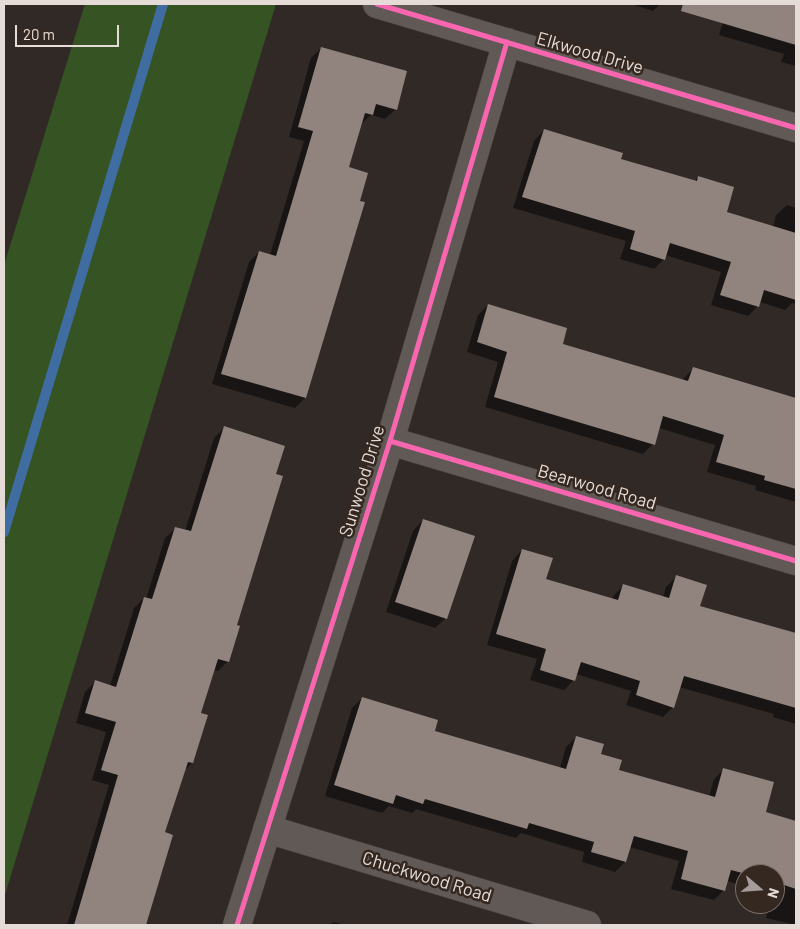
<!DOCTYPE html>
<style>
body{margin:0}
#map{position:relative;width:800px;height:929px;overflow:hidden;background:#302926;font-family:Barlow,sans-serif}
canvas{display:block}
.frame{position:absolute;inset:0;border:5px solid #e5dcd8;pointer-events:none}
.north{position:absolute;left:735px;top:864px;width:50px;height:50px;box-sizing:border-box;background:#352821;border:1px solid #7b706a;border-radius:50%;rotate:108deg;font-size:14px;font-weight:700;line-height:20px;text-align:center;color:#e5dcd8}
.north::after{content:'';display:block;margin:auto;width:18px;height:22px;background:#a69d9a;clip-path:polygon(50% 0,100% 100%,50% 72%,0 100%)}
.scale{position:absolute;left:15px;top:25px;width:104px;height:22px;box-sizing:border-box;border:2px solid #e5dcd8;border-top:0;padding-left:6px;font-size:15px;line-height:18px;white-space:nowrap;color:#e5dcd8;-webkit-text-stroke:4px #352821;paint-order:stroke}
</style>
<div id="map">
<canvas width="800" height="929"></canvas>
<div class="frame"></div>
<div class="north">N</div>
<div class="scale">20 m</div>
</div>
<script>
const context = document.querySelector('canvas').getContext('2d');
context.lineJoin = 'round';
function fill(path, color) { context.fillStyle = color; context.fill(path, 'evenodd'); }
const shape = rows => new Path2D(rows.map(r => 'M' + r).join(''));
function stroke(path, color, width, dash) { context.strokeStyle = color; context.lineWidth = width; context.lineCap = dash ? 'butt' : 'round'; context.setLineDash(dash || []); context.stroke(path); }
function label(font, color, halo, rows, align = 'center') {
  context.font = font + ' Barlow,sans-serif'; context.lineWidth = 5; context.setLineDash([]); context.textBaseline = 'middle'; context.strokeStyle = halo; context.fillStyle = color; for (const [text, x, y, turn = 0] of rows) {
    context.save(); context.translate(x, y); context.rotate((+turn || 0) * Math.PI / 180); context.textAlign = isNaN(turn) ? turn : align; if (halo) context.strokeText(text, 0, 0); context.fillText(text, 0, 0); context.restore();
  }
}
fill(shape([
 [85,4,276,4,4,898,4,265]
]), '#365423');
fill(shape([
 [631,4,660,4,653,11],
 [721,4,796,4,796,66,781,62,784,54,719,35,728,6],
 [321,48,396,109,385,119,371,115,361,124,348,168,305,398,295,408,212,384,249,262,259,252,270,255,304,141,289,137,311,58],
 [544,130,619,160,694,182,698,177,725,213,773,227,776,215,787,205,796,208,796,304,792,303,785,310,760,302,758,306,748,316,711,305,721,272,665,255,664,259,654,269,620,259,626,241,513,208,534,141],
 [488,305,561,345,682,380,693,369,796,398,796,502,755,490,756,486,707,472,715,445,659,428,653,444,643,454,485,407,498,362,467,352,478,315],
 [224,428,274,475,235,625,228,661,218,671,213,670,199,714,192,763,184,771,164,833,171,835,144,925,67,925,109,785,92,780,106,732,76,723,85,692,95,682,110,686,134,608,144,598,146,599,165,538,176,528,185,531,214,438],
 [423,520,446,618,435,628,386,612,413,531],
 [522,550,545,579,612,599,614,595,624,585,663,597,666,587,676,577,698,607,796,638,796,724,773,717,774,714,679,687,673,707,663,717,626,705,631,691,576,674,574,680,564,690,530,680,537,659,487,645,512,561],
 [362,698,433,731,560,768,566,747,576,737,600,755,617,771,709,797,714,779,724,769,764,813,796,823,796,925,766,918,770,904,775,904,775,874,745,874,745,887,727,881,724,890,714,900,671,889,679,861,629,847,625,862,615,872,582,862,584,852,521,833,516,838,416,809,412,813,389,806,382,813,325,796,352,708],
 [333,922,345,925,330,925]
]), '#0007');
stroke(shape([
 [4,532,163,4]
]), '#3f6da1', 10);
fill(shape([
 [683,4,796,4,796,45,681,11],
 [321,47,407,71,397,110,376,104,373,115,365,113,349,167,368,173,360,201,365,202,306,398,221,374,259,251,276,256,313,131,298,127],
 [544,129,623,153,621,159,697,181,698,176,734,187,727,212,796,233,796,300,764,290,759,307,720,295,731,262,670,243,665,260,630,249,635,231,522,197],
 [488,304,567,328,563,344,688,381,693,367,796,398,796,489,764,480,765,476,716,462,724,435,663,416,655,445,494,397,507,352,477,342],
 [224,426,285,446,276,474,283,476,237,625,240,626,229,662,218,659,201,713,208,715,193,763,188,762,165,832,173,835,146,925,74,925,118,775,101,770,116,722,85,713,95,680,116,687,144,597,152,599,175,527,191,531],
 [423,519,475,536,447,619,395,602],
 [522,549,553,558,546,579,618,600,623,584,669,598,676,575,707,585,700,606,796,633,796,708,684,676,674,708,636,695,640,681,581,662,575,681,540,670,546,649,496,634],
 [362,697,438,720,435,731,566,769,576,736,604,744,601,754,622,760,619,770,715,797,723,768,774,782,766,812,796,821,796,889,775,882,775,874,746,874,731,870,725,891,681,879,688,851,634,836,626,862,591,852,594,842,529,823,527,829,425,799,423,804,396,795,393,804,334,785]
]), '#91847e');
const street = shape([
 [377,4,796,128],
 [390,441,796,561],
 [267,829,587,925],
 [237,925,390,441,507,42]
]);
stroke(street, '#4d4644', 29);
stroke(street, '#605956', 28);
stroke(shape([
 [377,4,796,128],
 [390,441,796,561],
 [237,925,390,441,507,42]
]), '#f766af', 5);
label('18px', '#e5dcd8', '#352821', [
 ["Elkwood Drive",590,53,16],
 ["Sunwood Drive",362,481,-73],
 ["Bearwood Road",597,487,16],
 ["Chuckwood Road",427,877,17]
]);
</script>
